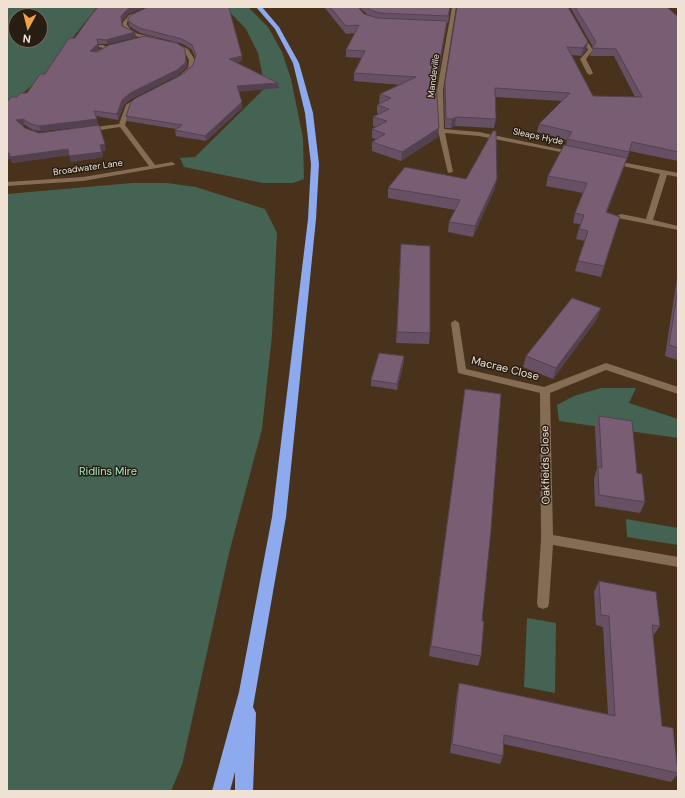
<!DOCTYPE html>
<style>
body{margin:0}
#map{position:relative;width:685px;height:798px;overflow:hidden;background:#48321b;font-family:"DM Sans",sans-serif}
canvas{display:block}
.frame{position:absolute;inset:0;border:8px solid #efe1d3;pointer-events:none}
.north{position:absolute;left:8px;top:8px;width:40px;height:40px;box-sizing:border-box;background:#271d13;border:1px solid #776b60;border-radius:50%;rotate:187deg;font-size:11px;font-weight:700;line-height:16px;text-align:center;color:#efe1d3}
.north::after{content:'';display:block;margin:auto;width:14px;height:18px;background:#f3a442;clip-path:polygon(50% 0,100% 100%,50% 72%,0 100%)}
</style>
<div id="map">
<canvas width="685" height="798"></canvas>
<div class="frame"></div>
<div class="north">N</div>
</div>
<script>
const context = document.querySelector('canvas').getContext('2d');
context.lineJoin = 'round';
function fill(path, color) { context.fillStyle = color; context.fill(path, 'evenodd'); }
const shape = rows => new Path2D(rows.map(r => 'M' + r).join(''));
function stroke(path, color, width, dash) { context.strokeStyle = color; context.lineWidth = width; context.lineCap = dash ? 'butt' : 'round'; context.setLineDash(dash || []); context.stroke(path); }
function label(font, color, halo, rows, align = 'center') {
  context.font = font + ' "DM Sans",sans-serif'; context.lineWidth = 3; context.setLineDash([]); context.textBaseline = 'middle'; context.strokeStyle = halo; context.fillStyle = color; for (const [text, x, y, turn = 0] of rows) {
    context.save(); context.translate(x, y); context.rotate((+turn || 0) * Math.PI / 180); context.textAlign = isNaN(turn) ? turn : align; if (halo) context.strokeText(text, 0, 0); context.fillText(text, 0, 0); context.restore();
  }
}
fill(shape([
 [7,7,97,7,41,78,7,106],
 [16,16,40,16,40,40,16,40],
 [225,7,248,7,268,27,282,52,291,79,303,138,304,179,293,183,263,183,184,167,180,158,195,157,265,88,258,53,246,29],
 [132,183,167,183,196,187,265,209,277,233,272,335,262,429,229,553,182,765,171,791,7,791,7,194],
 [601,388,636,388,629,403,678,419,678,438,559,421,557,405,574,396],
 [626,519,678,528,678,545,627,537],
 [527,618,556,623,555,693,524,687]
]), '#446353');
fill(shape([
 [150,7,156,7,133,17,127,22,127,25,131,30,138,34,158,38,156,40,135,36,127,32,123,25,123,22,129,15,150,7],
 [452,7,456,7,443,90,444,129,479,132,574,152,576,153,576,155,479,136,445,133,453,172,448,173,438,131,437,90,452,7],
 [581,32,593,50,586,59,593,73,590,75,587,73,580,59,588,50,579,33,581,32],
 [173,42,188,49,195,60,192,70,181,79,178,77,188,68,189,60,184,51,171,44,173,42],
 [99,45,103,45,109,48,99,54,95,54,95,52,103,48,99,47,99,45],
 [138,97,143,98,131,107,125,125,155,165,172,162,175,164,174,165,83,181,7,186,7,182,83,177,149,166,120,127,87,132,84,130,87,128,119,124,126,105,138,97],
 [611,160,678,173,678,177,667,175,653,220,678,226,678,230,618,218,617,216,621,214,646,219,660,174,609,163,609,161,611,160],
 [455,320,459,323,466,369,544,387,606,363,678,387,678,394,606,370,550,393,553,535,678,557,678,567,553,545,549,603,548,607,543,609,538,607,537,603,541,539,540,393,458,373,451,323,455,320]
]), '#856c54');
fill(shape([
 [256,7,262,7,279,27,299,63,313,113,319,164,316,219,286,517,253,707,256,713,253,791,235,791,235,772,230,791,212,791,239,692,272,517,308,219,311,164,305,113,293,63,275,29,256,7]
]), '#8daaee');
fill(shape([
 [324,7,358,7,364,14,368,15,359,7,450,7,448,23,447,23,436,85,438,137,401,161,372,151,372,142,376,139,372,138,372,129,376,127,373,126,373,117,379,114,377,113,377,105,380,103,379,103,380,94,401,85,354,81,354,73,362,58,346,57,346,50,355,33,346,34],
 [568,7,586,50,581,56,572,55,593,96,635,97,614,56,590,56,593,47,570,7,667,7,678,17,678,161,639,153,630,151,626,161,607,212,620,217,601,277,575,271,578,261,585,241,576,239,580,224,573,223,575,213,583,193,546,186,548,176,566,146,567,140,537,132,539,124,562,101,495,97,496,119,494,128,455,126,451,128,445,128,444,90,445,82],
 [128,14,122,21,123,26,135,32,136,37,107,44,98,44,99,49,95,52,185,49,187,67,178,75,131,99,124,105,118,120,96,116,98,125,41,131,33,130,25,125,22,125,25,128,39,133,106,150,102,151,103,157,71,162,69,155,12,163,11,159,17,97,27,93,45,74,75,38],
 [128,18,242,56,242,61,236,63,278,83,279,88,239,91,242,108,206,141,176,136,175,130,176,129,127,121,126,116,183,74,193,65,195,57,192,50,183,44,140,33,129,26],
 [466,179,495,188,473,237,448,232,449,222,455,210,388,198,388,188],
 [401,244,430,333,429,344,396,343],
 [678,272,678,360,665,356],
 [601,308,597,319,553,379,523,367,526,356],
 [404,356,404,362,397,390,371,386,371,380],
 [465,389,482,621,481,656,478,666,429,656],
 [599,416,637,473,645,502,640,513,595,506,594,479,597,468,595,427],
 [599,581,660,626,653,636,662,726,678,769,678,774,671,782,504,744,503,756,500,764,450,753,457,692,459,683,608,714,603,627,596,625,594,592]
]), '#675063');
fill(shape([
 [133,7,146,7,128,14,122,21,121,16,128,9],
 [447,21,446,28,436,90,436,82],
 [135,32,136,37,107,44,106,40],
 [588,42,586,50,581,56,583,48],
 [98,44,99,49,91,56,90,51],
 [185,49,187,67,178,75,131,99,124,105,118,120,117,114,122,100],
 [242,56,242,61,229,65,229,59],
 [278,83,279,88,237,92,237,86],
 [242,102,242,108,206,141,205,136],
 [456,117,455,126,451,128,452,119],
 [23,119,25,125,18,126,16,120],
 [97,119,98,125,41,131,39,126],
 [439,128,438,137,401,161,402,152],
 [632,142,630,151,626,161,629,152],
 [105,144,106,150,102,151,100,145],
 [68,149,70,155,12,163,11,159,7,160,7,154],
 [102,152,103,157,71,162,69,156],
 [627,158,624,167,603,222,606,212],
 [497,179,495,188,473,237,475,226],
 [601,308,597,319,553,379,556,368],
 [404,356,404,362,397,390,397,384]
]), '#544150');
const building = shape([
 [98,7,133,7,128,9,121,16,122,26,135,32,106,40,97,39,98,44,90,51,97,52,109,45,145,36,177,43,185,49,186,62,177,70,130,93,122,100,117,114,94,111,97,119,39,126,31,124,23,119,16,120,25,128,39,133,99,125,105,144,100,145,102,152,69,156,68,149,10,157,9,153,7,154,7,102,11,97,17,97,20,93,27,93,40,74,45,74,69,38,75,38,89,18,98,7],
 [148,7,228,7,229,8,242,56,229,59,278,83,237,86,242,102,205,136,175,130,182,125,126,116,131,102,136,98,183,74,193,65,196,55,192,45,182,39,139,28,128,21,128,18,133,14,148,7],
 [330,7,358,7,364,14,378,18,447,21,436,82,439,128,402,152,372,142,385,134,372,129,387,121,373,117,389,109,377,105,391,98,380,94,416,77,354,73,365,51,346,50,359,25,346,26,330,7],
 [367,7,450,7,448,16,380,13,370,10,367,7],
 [457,7,568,7,588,42,583,48,567,47,593,96,642,97,616,49,592,48,596,42,575,7,667,7,678,17,678,152,642,144,632,142,629,152,567,139,572,132,539,124,570,93,495,88,496,119,456,117,452,119,446,119,445,82,457,7],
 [493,131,496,131,497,179,475,226,449,222,460,200,388,188,405,167,466,179,493,131],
 [564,145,627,158,606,212,620,217,604,266,578,261,588,231,579,229,584,215,575,213,587,183,548,176,564,145],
 [401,244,430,246,430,333,397,332,401,244],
 [678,288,678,348,669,345,678,288],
 [572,298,601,308,556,368,526,356,572,298],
 [379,353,404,356,397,384,371,380,379,353],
 [465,389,501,394,491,530,482,621,484,621,481,656,431,646,465,389],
 [599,416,632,421,637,473,642,474,645,502,599,495,598,467,602,468,599,416],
 [599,581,656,592,660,626,652,625,662,726,673,728,678,773,504,735,503,756,452,744,459,683,615,716,609,616,601,615,599,581]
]);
fill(building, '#785d73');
stroke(building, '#544150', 1);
label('9px', '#efe1d3', '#271d13', [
 ["Mandeville",434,76,-83],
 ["Sleaps Hyde",538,137,12],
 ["Broadwater Lane",88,168,-8]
]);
label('11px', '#efe1d3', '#271d13', [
 ["Macrae Close",505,369,14],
 ["Oakfields Close",546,465,-91]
]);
label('11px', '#a3e7c4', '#271d13', [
 ["Ridlins Mire",108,472]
]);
</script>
